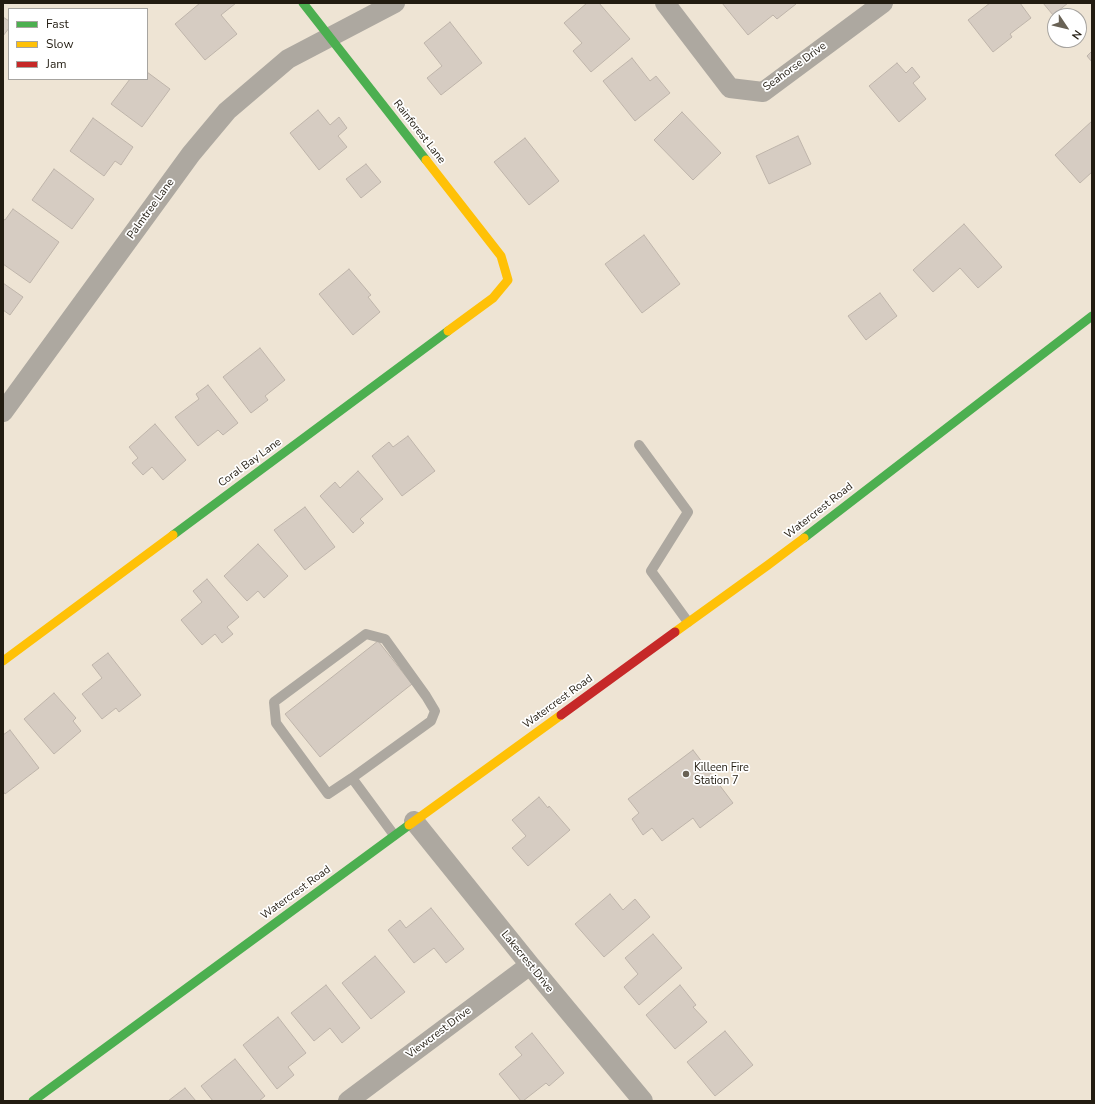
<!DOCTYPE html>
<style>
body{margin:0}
#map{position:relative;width:1095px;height:1104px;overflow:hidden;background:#eee4d4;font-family:"Nunito Sans",sans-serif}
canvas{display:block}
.frame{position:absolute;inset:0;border:4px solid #221c11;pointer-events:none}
.legend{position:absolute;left:8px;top:8px;width:140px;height:72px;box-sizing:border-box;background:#fff;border:1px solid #a7a4a0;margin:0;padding:5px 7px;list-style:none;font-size:12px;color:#221c11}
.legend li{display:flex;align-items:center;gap:8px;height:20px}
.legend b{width:20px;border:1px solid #a7a4a0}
.north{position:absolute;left:1047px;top:8px;width:40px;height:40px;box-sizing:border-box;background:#fff;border:1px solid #a7a4a0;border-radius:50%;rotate:125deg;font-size:11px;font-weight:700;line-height:16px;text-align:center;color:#221c11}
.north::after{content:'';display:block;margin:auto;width:14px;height:18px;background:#696255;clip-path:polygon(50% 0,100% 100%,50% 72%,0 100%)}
</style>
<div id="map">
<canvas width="1095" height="1104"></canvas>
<div class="frame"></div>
<ul class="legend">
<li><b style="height:5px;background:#4caf50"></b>Fast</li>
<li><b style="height:5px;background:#ffc107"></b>Slow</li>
<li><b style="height:5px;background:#c62828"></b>Jam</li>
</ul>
<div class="north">N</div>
</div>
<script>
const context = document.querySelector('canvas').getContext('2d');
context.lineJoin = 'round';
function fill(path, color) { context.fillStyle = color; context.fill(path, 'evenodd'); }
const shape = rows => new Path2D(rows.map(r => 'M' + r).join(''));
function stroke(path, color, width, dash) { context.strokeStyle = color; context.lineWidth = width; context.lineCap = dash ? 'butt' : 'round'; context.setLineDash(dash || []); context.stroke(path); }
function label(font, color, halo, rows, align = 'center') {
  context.font = font + ' "Nunito Sans",sans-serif'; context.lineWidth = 3.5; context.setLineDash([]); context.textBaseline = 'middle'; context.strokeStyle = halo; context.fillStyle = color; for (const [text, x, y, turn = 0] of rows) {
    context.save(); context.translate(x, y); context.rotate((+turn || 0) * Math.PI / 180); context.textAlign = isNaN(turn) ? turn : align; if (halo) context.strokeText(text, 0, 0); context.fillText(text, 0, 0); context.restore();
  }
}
const building = shape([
 [200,3,236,3,221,15,237,34,205,60,175,24,200,3],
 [587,3,599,3,630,39,591,72,573,51,582,43,564,23,587,3],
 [722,3,795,3,796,4,777,19,773,15,748,35,722,3],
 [990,3,1020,3,1031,18,1010,34,1012,37,993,52,968,20,990,3],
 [1043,3,1068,3,1053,15,1043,3],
 [3,17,9,21,9,28,3,36,3,17],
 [450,22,482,63,441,95,427,78,442,66,424,43,450,22],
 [1092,51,1092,62,1087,56,1092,51],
 [632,58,650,81,656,76,670,93,635,121,603,81,632,58],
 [897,63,906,73,912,67,920,77,913,83,926,99,899,122,869,86,897,63],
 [147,72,170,89,142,127,111,104,130,79,147,79,147,72],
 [318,110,330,125,339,117,347,128,338,136,347,147,319,170,290,133,318,110],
 [682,112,721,153,693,180,654,140,682,112],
 [93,118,133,147,121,165,115,161,104,176,70,151,93,118],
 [1092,121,1092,172,1080,183,1055,155,1092,121],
 [798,136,811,164,769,184,756,156,798,136],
 [525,138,559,181,529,205,494,162,525,138],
 [366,164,381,182,361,198,346,179,366,164],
 [54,169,94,199,72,229,32,200,54,169],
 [13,209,59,242,30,283,3,264,3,219,5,220,13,209],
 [964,224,1002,267,978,288,960,268,933,292,913,270,964,224],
 [644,235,680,284,642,313,605,264,644,235],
 [349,269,371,295,368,297,380,312,353,335,319,294,349,269],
 [3,283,23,297,10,315,3,310,3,283],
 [880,293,897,316,866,340,848,316,880,293],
 [260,348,285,380,265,396,268,400,251,413,223,377,260,348],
 [208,385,238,423,223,435,218,430,198,446,175,417,199,399,196,394,208,385],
 [155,424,186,460,163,480,152,467,143,475,132,463,138,458,129,447,155,424],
 [408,436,435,471,402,496,372,456,389,442,393,447,408,436],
 [358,471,383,499,360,519,364,523,353,533,320,496,335,482,340,488,358,471],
 [305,507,335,547,305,570,274,530,305,507],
 [258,544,288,576,264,598,258,591,247,601,224,576,258,544],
 [207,579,239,617,227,627,233,634,222,643,215,634,202,645,181,620,202,602,193,591,207,579],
 [378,641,412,684,320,757,285,714,378,641],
 [108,653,141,695,119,712,116,708,102,719,82,694,102,678,92,665,108,653],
 [54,693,76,718,73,721,81,731,54,754,24,719,54,693],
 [10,730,39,768,5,794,3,791,3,735,10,730],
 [693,750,733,803,700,828,693,818,662,841,652,828,643,835,632,819,639,813,628,799,693,750],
 [539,797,548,808,549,806,570,830,528,866,512,848,526,836,512,820,539,797],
 [610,894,623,910,635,899,650,917,604,957,575,924,610,894],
 [431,908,464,949,446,963,434,948,414,963,388,930,400,920,406,928,431,908],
 [653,934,682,968,639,1005,624,987,638,974,625,958,653,934],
 [375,956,405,992,371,1019,342,983,375,956],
 [326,985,360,1028,342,1043,330,1028,314,1041,291,1013,326,985],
 [680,985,696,1005,693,1007,707,1022,675,1049,646,1015,680,985],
 [278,1017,306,1053,288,1067,294,1075,277,1089,243,1045,278,1017],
 [725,1031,753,1065,715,1096,687,1062,725,1031],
 [532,1033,564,1073,549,1086,546,1083,523,1101,521,1101,499,1074,522,1055,515,1047,532,1033],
 [235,1059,265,1096,259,1101,213,1101,201,1086,235,1059],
 [185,1088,196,1101,168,1101,185,1088]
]);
fill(building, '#d6ccc2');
stroke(building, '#beb4aa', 1);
stroke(shape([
 [639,445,688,512,651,571,688,622],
 [352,778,328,794,276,723,274,702,366,634,385,639,426,696,435,711,431,721,352,778,394,835]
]), '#ada8a0', 10);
stroke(shape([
 [665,3,730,88,763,92,883,3],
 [3,412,191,154,227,111,288,59,395,3],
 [414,821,530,965,643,1101],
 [348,1101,530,965]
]), '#ada8a0', 20);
stroke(shape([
 [303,3,426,160],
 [173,535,448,331],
 [804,538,1092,316],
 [33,1101,409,825]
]), '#4caf50', 9);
stroke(shape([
 [426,160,501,256,508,280,493,298,448,331],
 [675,632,768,565,804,538],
 [3,661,173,535],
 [409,825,561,715]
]), '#ffc107', 9);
stroke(shape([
 [561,715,675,632]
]), '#c62828', 9);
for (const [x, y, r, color] of [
 [686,774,4,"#696255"]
]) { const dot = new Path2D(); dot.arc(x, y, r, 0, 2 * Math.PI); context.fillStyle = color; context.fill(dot); stroke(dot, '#fff', 1.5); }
label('11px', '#221c11', '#fff', [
 ["Seahorse Drive",795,67,-36],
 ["Rainforest Lane",419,132,52],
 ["Palmtree Lane",151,209,-54],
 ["Coral Bay Lane",250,463,-36],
 ["Watercrest Road",819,511,-38],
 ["Watercrest Road",558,702,-36],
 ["Watercrest Road",296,893,-36],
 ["Lakecrest Drive",527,962,51],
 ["Viewcrest Drive",439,1033,-37]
]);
label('11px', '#221c11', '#fff', [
 ["Killeen Fire",694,768],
 ["Station 7",694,781]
], 'left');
</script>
